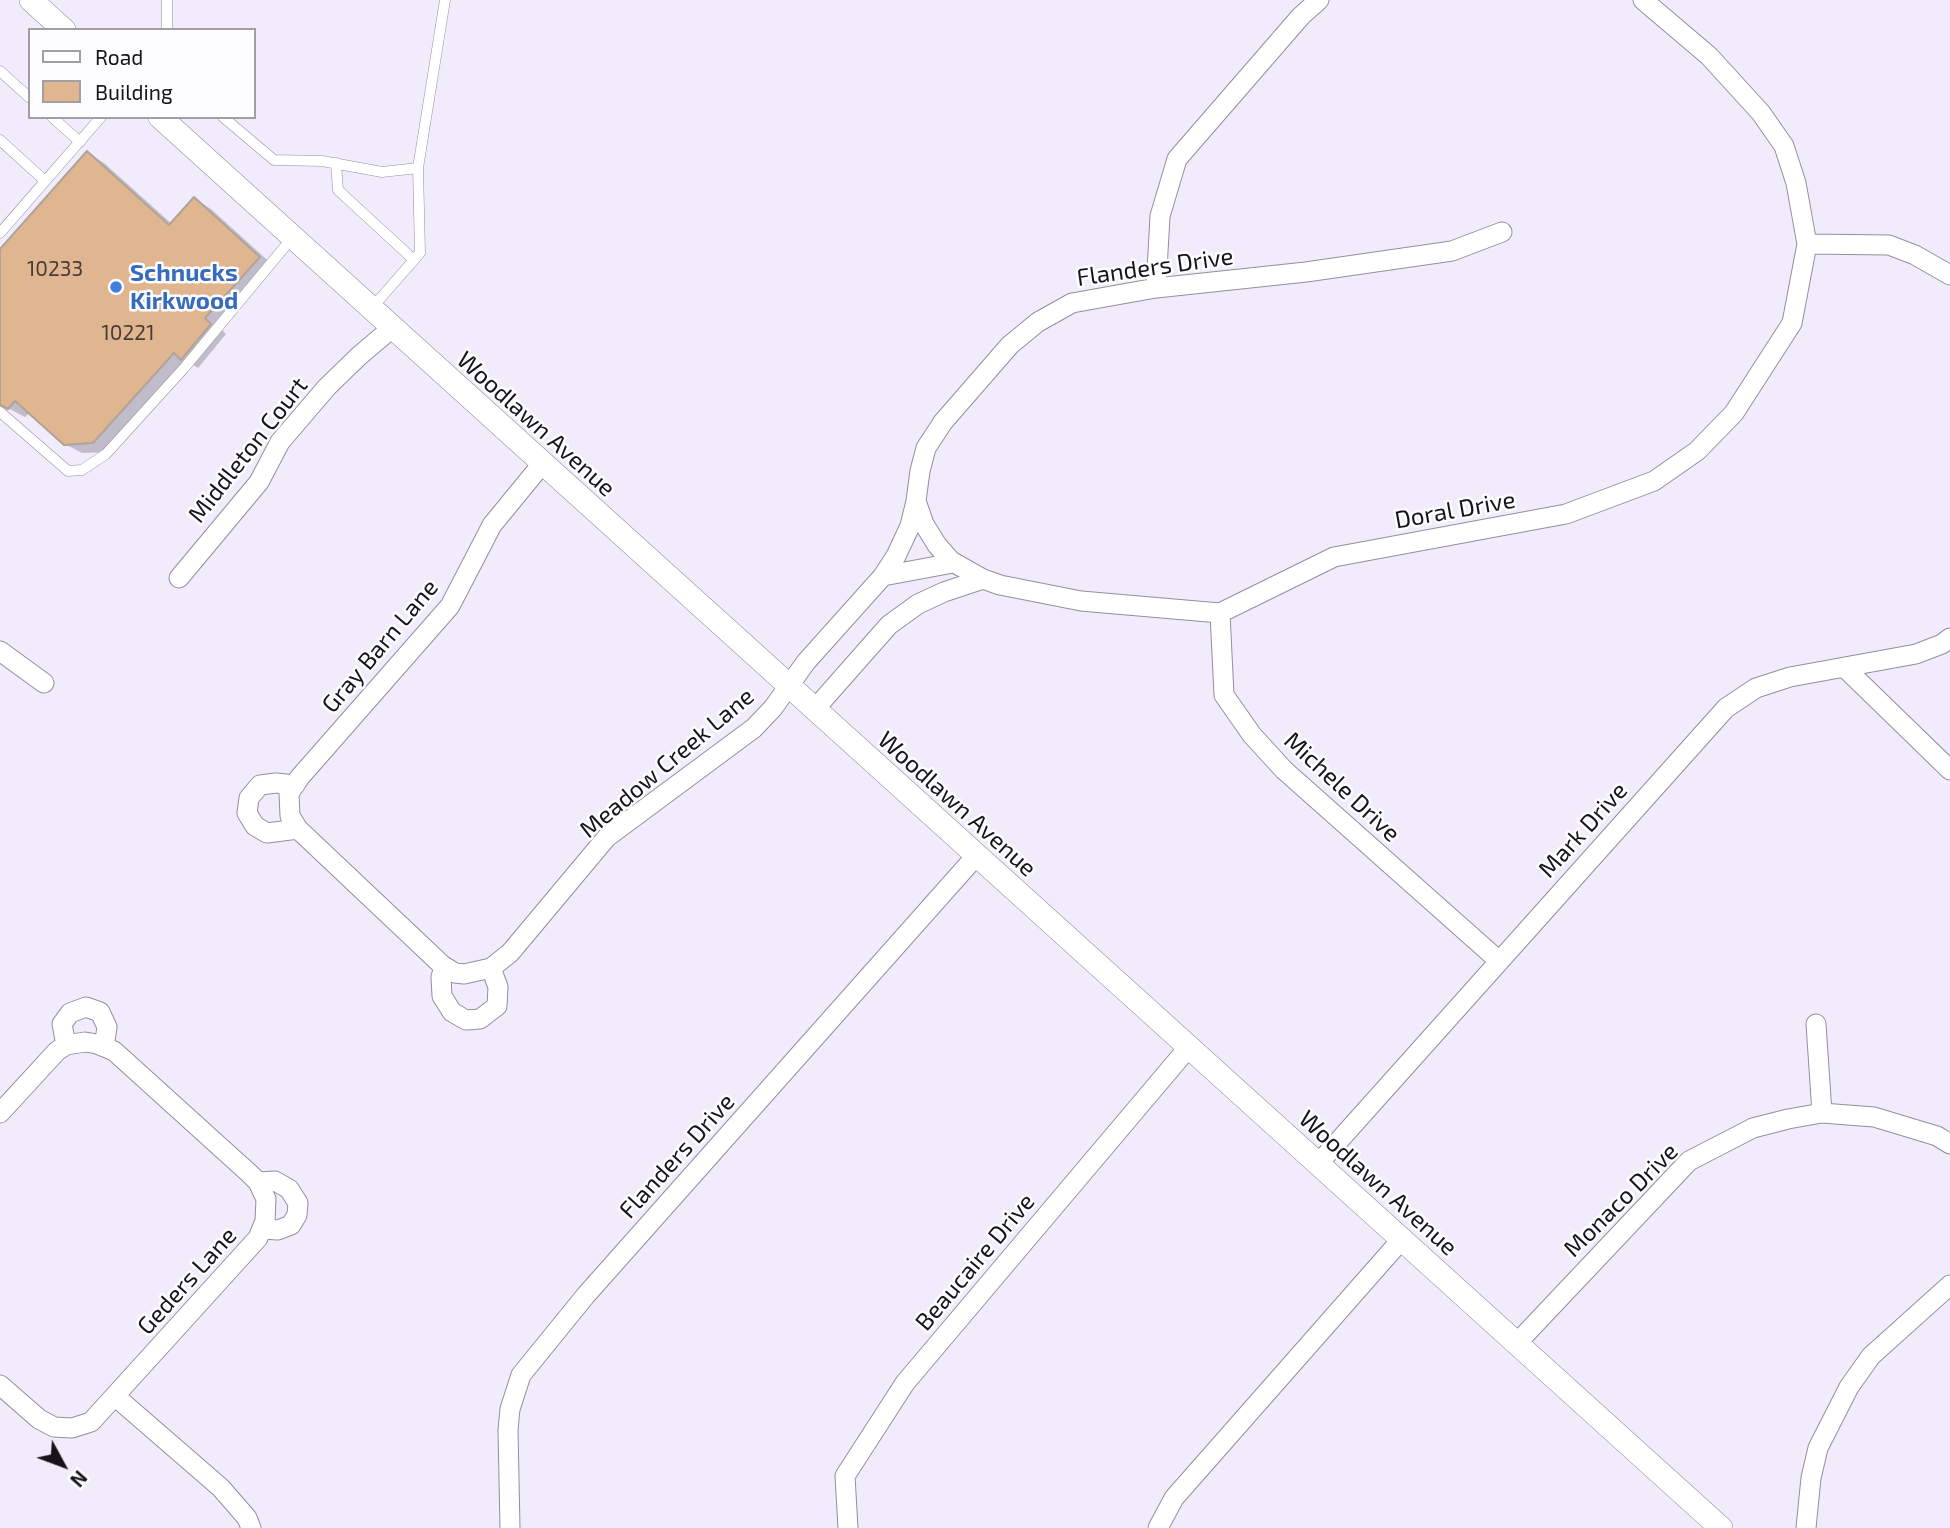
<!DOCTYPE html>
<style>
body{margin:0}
#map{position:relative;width:1950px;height:1528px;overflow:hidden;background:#f1ecfc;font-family:"Exo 2",sans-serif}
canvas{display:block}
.legend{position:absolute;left:28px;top:28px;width:228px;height:91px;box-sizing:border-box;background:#fdfcff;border:2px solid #a19fa3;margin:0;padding:9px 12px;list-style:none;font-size:21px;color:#16141a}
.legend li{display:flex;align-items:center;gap:14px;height:35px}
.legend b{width:35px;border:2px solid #a19fa3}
.north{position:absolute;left:28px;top:1430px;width:70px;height:70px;-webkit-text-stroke:5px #fdfcff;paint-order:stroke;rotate:131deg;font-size:19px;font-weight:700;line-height:28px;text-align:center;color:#16141a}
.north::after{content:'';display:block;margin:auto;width:24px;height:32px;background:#16141a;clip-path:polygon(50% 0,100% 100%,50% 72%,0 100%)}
</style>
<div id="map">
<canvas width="1950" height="1528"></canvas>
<ul class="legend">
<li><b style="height:9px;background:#fff"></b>Road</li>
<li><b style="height:19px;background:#e0b690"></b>Building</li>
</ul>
<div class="north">N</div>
</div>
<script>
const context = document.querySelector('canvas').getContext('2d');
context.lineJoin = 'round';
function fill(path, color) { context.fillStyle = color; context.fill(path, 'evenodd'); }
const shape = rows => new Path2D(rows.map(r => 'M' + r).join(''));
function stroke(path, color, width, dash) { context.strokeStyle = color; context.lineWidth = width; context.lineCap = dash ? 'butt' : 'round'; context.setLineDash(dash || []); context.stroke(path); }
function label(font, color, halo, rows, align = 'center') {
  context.font = font + ' "Exo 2",sans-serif'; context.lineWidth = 5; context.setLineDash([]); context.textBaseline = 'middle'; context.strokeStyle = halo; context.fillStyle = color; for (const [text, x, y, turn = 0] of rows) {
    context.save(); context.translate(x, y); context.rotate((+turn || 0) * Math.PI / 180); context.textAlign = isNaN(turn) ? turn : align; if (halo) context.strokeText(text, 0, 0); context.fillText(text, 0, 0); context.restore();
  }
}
fill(shape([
 [87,153,104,163,172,224,194,199,211,209,275,267,220,328,226,334,198,368,190,363,110,452,82,453,65,444,30,412,25,417,0,404,0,252]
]), '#0003');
const building = shape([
 [87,151,169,225,194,197,260,257,205,318,211,324,181,360,174,353,93,443,64,445,15,401,8,409,0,405,0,249,87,151]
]);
fill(building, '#e0b690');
stroke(building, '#b0a397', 2);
const service = shape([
 [167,0,167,30],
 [0,71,30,98],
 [52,117,80,142],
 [223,117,274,160,322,161,382,172,418,168,420,253,371,309],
 [0,140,45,181],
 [336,163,338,190,414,260],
 [418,168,445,0],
 [0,233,101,117],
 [0,412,68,471,82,470,106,454,185,367,292,238]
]);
const minor = shape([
 [1502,232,1452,251,1306,272,1156,288,1072,303,1038,322,1010,345,943,422,926,448,920,471,916,501,924,524,937,545,951,561,983,579,1000,585,1081,601,1220,613,1334,557,1566,514,1654,481,1697,451,1734,413,1792,323,1807,244,1796,183,1784,146,1761,113,1709,56,1643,0],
 [1807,244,1889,245,1915,255,1950,275],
 [1156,288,1160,216,1177,159,1301,16,1319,0],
 [542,464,492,525,450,606,300,777,289,793,290,816,298,829,442,965,455,973,464,974,491,968,510,953,607,837,754,728,773,708,806,662,883,576,896,556,910,526,916,501],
 [883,576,953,563],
 [179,578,259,482,280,442,327,387,359,356,392,328],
 [1220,613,1224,695,1252,735,1284,770,1498,960],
 [0,651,44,683],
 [1845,668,1950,770],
 [814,710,889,625,918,604,944,592,983,579],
 [295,785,276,783,260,785,249,798,247,813,255,826,267,833,298,829],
 [444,967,441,977,442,996,452,1012,466,1020,480,1019,497,1006,498,987,491,968],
 [1816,1024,1822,1113],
 [66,1045,62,1024,70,1013,86,1007,100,1012,107,1027,104,1047],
 [0,1113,57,1051,66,1045,85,1042,97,1044,114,1051,124,1060,250,1174,258,1182,266,1199,265,1221,258,1238,91,1422,72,1428,54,1427,39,1419,0,1385],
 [1318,1164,1726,708,1756,688,1790,677,1916,654,1942,644,1950,638],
 [258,1182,275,1181,289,1189,298,1203,297,1215,291,1225,278,1230,263,1229],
 [1517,1343,1689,1161,1753,1128,1788,1119,1822,1113,1874,1117,1937,1136,1950,1144],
 [116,1397,221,1488,247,1518,251,1528],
 [510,1528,508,1430,510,1409,521,1375,586,1295,976,856],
 [848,1528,845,1476,905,1383,1188,1048],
 [1158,1528,1174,1498,1402,1239],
 [1806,1528,1811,1478,1818,1448,1849,1387,1871,1356,1950,1285]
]);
const tertiary = shape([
 [31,0,64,30],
 [160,117,1721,1528]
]);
stroke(service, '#938f9e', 11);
stroke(minor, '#938f9e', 21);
stroke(tertiary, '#938f9e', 24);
stroke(service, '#fff', 10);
stroke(minor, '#fff', 19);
stroke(tertiary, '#fff', 23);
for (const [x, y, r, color] of [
 [116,287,7,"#3f7fe0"]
]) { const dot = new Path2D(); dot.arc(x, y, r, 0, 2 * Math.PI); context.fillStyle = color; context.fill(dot); stroke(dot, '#fdfcff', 2.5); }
label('21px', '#483c38', null, [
 ["10233",55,269],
 ["10221",128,333]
]);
label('24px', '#16141a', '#fdfcff', [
 ["Flanders Drive",1155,267,-8],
 ["Woodlawn Avenue",536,424,42],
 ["Middleton Court",248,450,-52],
 ["Doral Drive",1455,510,-10],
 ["Gray Barn Lane",380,646,-50],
 ["Meadow Creek Lane",667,763,-40],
 ["Michele Drive",1342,787,43],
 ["Woodlawn Avenue",957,804,42],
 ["Mark Drive",1583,830,-48],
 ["Flanders Drive",677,1156,-48],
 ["Woodlawn Avenue",1378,1183,42],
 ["Monaco Drive",1621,1200,-45],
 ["Beaucaire Drive",975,1262,-50],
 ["Geders Lane",187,1281,-48]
]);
label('bold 24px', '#366cbe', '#fdfcff', [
 ["Schnucks",130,273],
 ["Kirkwood",130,301]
], 'left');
</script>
